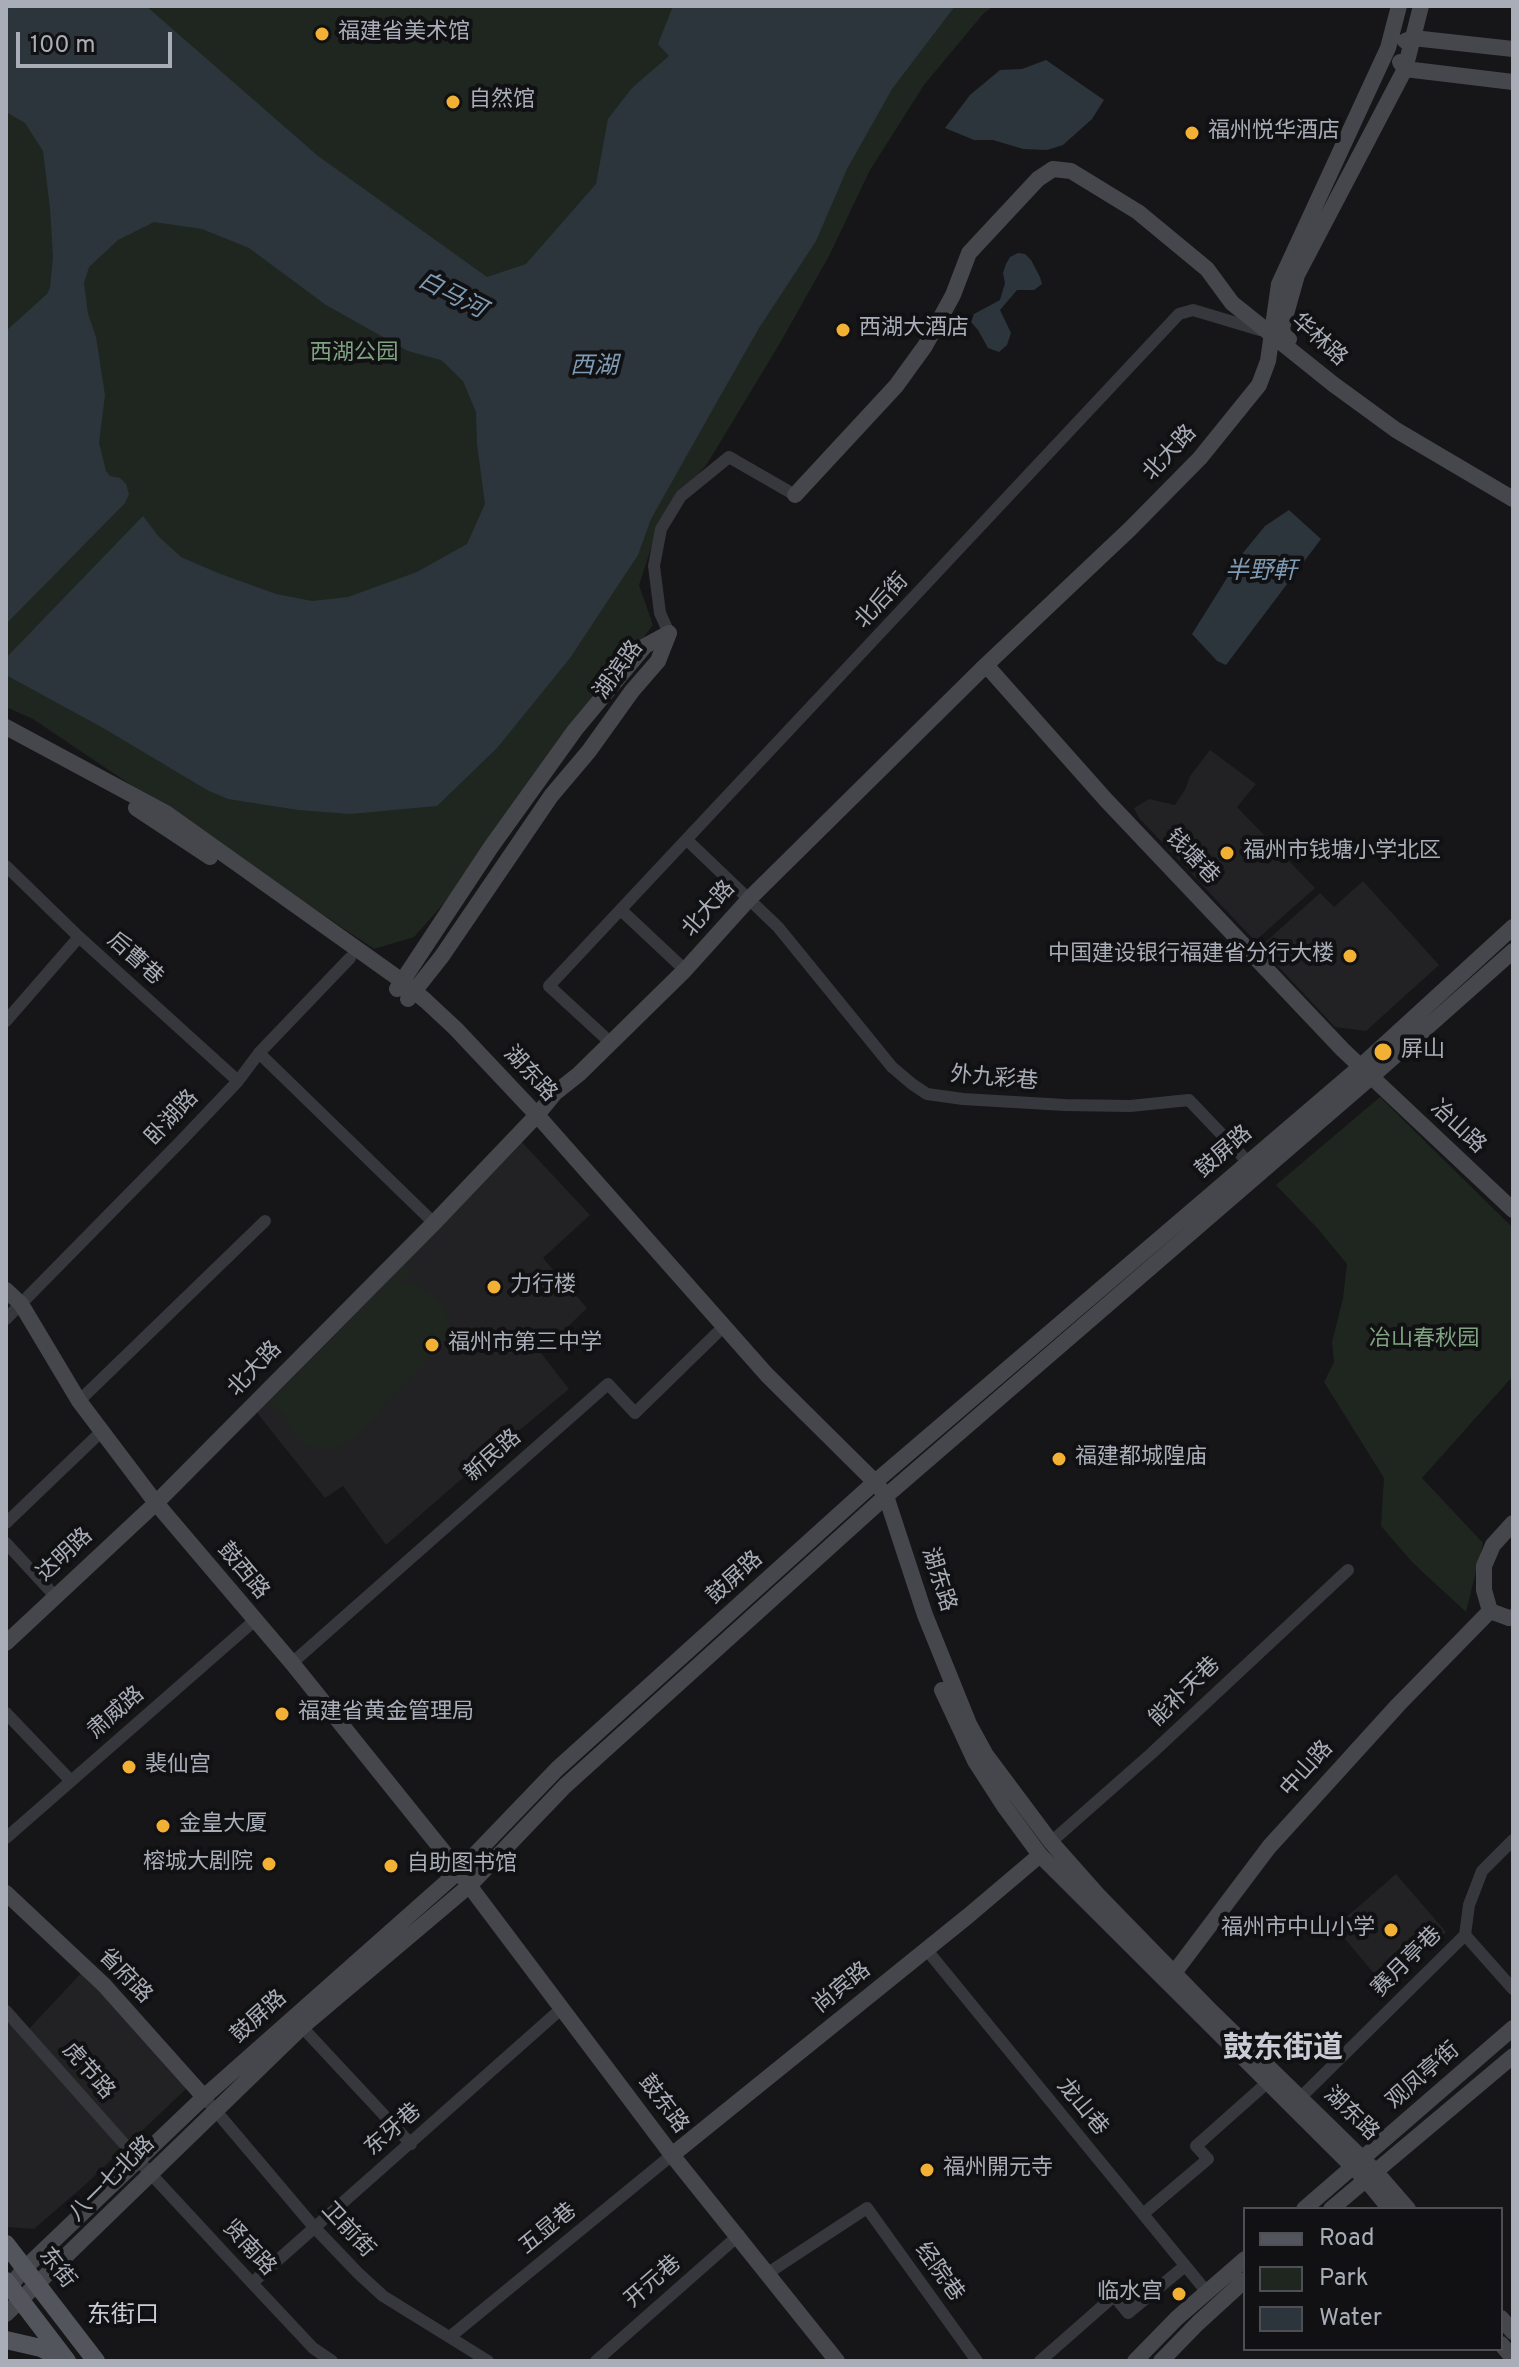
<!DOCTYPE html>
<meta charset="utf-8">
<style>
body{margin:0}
#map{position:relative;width:1519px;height:2367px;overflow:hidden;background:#161618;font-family:Overpass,sans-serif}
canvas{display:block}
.frame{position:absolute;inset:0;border:8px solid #a8adb8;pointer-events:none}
.legend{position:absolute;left:1243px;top:2207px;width:260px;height:144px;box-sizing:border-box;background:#111113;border:2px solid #4d4f55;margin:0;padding:10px 14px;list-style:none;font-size:24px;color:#a8adb8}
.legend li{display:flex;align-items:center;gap:16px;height:40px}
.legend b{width:40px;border:2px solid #4d4f55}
.scale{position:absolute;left:16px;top:32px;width:156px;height:36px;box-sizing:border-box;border:4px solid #a8adb8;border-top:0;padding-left:10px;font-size:24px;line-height:28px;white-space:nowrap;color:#a8adb8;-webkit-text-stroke:6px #111113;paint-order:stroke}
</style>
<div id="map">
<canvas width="1519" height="2367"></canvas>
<div class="frame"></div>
<ul class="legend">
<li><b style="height:10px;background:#53555c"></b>Road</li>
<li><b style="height:22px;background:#1e261f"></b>Park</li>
<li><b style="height:22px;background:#2c353c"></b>Water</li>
</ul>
<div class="scale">100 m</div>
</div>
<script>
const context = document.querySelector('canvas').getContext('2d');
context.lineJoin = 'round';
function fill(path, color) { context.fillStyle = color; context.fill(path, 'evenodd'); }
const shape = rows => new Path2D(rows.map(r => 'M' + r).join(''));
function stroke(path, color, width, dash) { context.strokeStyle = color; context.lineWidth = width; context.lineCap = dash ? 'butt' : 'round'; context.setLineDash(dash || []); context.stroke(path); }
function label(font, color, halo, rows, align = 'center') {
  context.font = font + ' Overpass,"Noto Sans SC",sans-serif'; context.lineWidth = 8; context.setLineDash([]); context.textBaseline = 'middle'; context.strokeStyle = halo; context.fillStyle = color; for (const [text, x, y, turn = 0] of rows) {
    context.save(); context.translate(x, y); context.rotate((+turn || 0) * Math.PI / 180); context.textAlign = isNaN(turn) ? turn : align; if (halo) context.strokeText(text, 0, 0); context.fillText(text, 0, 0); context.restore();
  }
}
fill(shape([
 [1210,750,1256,784,1237,807,1315,888,1255,941,1139,818,1134,808,1149,799,1175,805,1186,788,1190,776],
 [1363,881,1439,965,1366,1031,1335,1027,1260,947,1320,893,1334,907],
 [518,1138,590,1215,543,1258,587,1308,541,1353,569,1389,474,1468,386,1545,343,1486,325,1498,254,1409],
 [1396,1874,1446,1932,1387,1989,1335,1927],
 [84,1970,188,2087,86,2184,34,2229,8,2227,6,2226,6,2016,28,2030]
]), '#222225');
fill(shape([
 [6,6,994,6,983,14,924,85,870,170,829,256,780,343,707,464,661,518,639,585,653,625,446,901,414,937,374,949,33,719,6,707],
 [1380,1097,1513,1228,1513,1376,1422,1478,1483,1543,1466,1612,1413,1563,1381,1526,1384,1478,1324,1382,1334,1362,1332,1342,1343,1298,1347,1264,1318,1229,1276,1185],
 [405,1264,411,1272,400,1284,415,1283,432,1295,442,1306,451,1325,449,1336,356,1437,343,1445,330,1450,310,1447,294,1435,287,1423,283,1411,278,1412,269,1403]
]), '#1e261f');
fill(shape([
 [6,6,146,6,318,156,487,277,526,264,596,184,608,119,632,88,669,56,658,44,673,6,955,6,892,89,847,169,816,241,759,328,714,407,651,519,638,555,570,658,497,748,437,806,350,814,298,810,228,799,207,790,105,729,6,675,6,658,143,516,159,537,181,557,218,573,276,594,312,601,348,597,417,572,467,544,485,504,477,444,476,412,463,381,441,360,408,351,326,305,249,248,202,229,154,222,118,240,89,267,84,283,88,314,96,337,105,395,99,443,106,471,110,476,120,478,126,484,129,494,125,503,6,624,6,331,47,294,50,288,53,257,50,208,43,151,25,123,6,112],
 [1046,60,1104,100,1092,119,1063,145,1047,150,1023,149,993,140,974,140,945,128,970,95,1000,70,1022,69],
 [1018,253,1025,254,1031,260,1040,277,1042,284,1034,290,1017,290,1000,310,1011,333,1007,345,999,352,988,348,978,330,971,322,974,314,1000,300,1005,283,1003,273,1006,264,1010,257],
 [1289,510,1321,539,1226,665,1217,661,1192,634,1242,554,1265,526]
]), '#2c353c');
stroke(shape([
 [669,633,660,613,654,566,661,529,681,496,729,457,795,495],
 [687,840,778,927,892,1067,912,1084,927,1094,963,1099,1065,1105,1130,1106,1189,1100,1248,1162],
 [6,866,79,937,238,1081],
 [621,910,685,970],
 [6,1021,79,937],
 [611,1043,549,986,1179,314,1193,310,1260,330],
 [259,1053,434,1223],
 [6,1319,182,1140,238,1081,259,1053,350,958],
 [79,1401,265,1221],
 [6,1523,102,1431],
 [6,1543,55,1596],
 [292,1663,608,1384,635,1413,717,1333],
 [6,1713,71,1781],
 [6,1838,254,1621],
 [1051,1842,1152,1753,1348,1570],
 [1465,1935,1513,1989],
 [926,1949,1206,2291],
 [6,2011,150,2173,252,2283,313,2348,332,2361],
 [302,2027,411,2144],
 [204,2097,314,2227,358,2273,383,2296,488,2361],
 [1300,2098,1465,1935,1469,1905,1482,1871,1513,1840],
 [1143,2214,1208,2159,1196,2146,1268,2082],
 [768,2273,867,2208,977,2361],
 [252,2283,561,2009],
 [451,2336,672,2155],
 [596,2361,739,2235],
 [1040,2361,1114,2296,1128,2313,1185,2266]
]), '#37383d', 12);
stroke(shape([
 [1405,41,1413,38,1513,49],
 [1400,62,1405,69,1513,82],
 [1289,339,1284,336,1282,328,1297,275,1405,69,1421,6],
 [795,495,896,386,925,346,953,295,969,253,1038,179,1053,169,1071,171,1138,212,1207,269,1232,303,1333,384,1396,430,1513,499],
 [986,665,1106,800,1343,1050,1513,1210],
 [6,727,166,813,402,981,426,1001,456,1029,537,1115,767,1375,875,1482,886,1496,925,1615,969,1724,986,1755,1051,1842,1098,1895,1211,2011,1375,2171,1408,2209],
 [136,808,210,857],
 [397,989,491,847,575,730,645,646,669,633],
 [408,999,442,956,551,796,589,751,632,691,658,661,669,633],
 [6,1290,21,1304,79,1401,156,1503,292,1663,447,1856,672,2155,837,2361],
 [1490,1611,1484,1590,1484,1566,1493,1545,1513,1523],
 [1490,1611,1509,1618,1513,1617],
 [6,1643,156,1503,434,1223,537,1115,555,1093,579,1074,685,970,750,898,986,665,1130,529,1200,458,1259,385,1268,361,1279,284,1388,48,1399,6],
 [942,1690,975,1761,1004,1806,1040,1855,1366,2180,1390,2209],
 [6,1893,104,1985,204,2097],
 [1174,1973,1269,1847,1398,1705,1490,1611],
 [672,2155,968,1916,1040,1855],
 [1304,2209,1513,2028],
 [1331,2209,1513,2056],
 [6,2291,25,2268,204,2097,459,1871,557,1769,875,1482,1360,1067,1513,927],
 [6,2314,302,2027,470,1885,565,1786,886,1496,1370,1078,1513,951],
 [1501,2318,1513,2332],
 [1501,2344,1513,2358],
 [1135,2361,1177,2318,1245,2259],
 [1161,2361,1198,2323,1245,2280]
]), '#45474d', 16);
stroke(shape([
 [6,2244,96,2361],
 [6,2281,67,2361],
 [6,2340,41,2348,60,2358]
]), '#53555c', 18);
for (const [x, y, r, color] of [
 [322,34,8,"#f2b134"],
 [453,102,8,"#f2b134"],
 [1192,133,8,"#f2b134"],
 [843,330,8,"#f2b134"],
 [1227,853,8,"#f2b134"],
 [1350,956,8,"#f2b134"],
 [1383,1052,10,"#f2b134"],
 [494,1287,8,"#f2b134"],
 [432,1345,8,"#f2b134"],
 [1059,1459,8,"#f2b134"],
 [282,1714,8,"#f2b134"],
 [129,1767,8,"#f2b134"],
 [163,1826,8,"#f2b134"],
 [269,1864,8,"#f2b134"],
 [391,1866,8,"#f2b134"],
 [1391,1930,8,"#f2b134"],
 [927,2170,8,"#f2b134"],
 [1179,2294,8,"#f2b134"]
]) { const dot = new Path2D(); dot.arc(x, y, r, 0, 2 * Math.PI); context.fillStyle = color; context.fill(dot); stroke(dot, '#111113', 3); }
label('22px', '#a8adb8', '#111113', [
 ["福建省美术馆",338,34],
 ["自然馆",469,102],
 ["福州悦华酒店",1208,133],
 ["西湖大酒店",859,330],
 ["福州市钱塘小学北区",1243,853],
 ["中国建设银行福建省分行大楼",1334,956,"right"],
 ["屏山",1401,1052],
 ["力行楼",510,1287],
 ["福州市第三中学",448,1345],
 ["福建都城隍庙",1075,1459],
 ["福建省黄金管理局",298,1714],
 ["裴仙宫",145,1767],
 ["金皇大厦",179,1826],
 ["榕城大剧院",253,1864,"right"],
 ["自助图书馆",407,1866],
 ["福州市中山小学",1375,1930,"right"],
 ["福州開元寺",943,2170],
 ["临水宫",1163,2294,"right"]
], 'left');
label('22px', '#a8adb8', '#111113', [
 ["华林路",1318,341,42],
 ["北大路",1171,454,-47],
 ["北后街",883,602,-47],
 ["湖滨路",620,671,-54],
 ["钱塘巷",1191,858,46],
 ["北大路",710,910,-48],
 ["后曹巷",134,960,42],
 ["湖东路",529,1075,47],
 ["外九彩巷",994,1080,5],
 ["卧湖路",173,1119,-47],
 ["冶山路",1457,1128,43],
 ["鼓屏路",1225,1153,-41],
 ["北大路",256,1370,-46],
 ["新民路",494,1457,-41],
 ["达明路",66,1556,-43],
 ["鼓西路",242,1572,50],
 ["鼓屏路",736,1579,-42],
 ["湖东路",937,1580,72],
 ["能补天巷",1186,1693,-44],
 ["肃威路",117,1714,-41],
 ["中山路",1308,1770,-48],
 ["赛月亭巷",1408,1963,-45],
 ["省府路",124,1977,46],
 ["尚宾路",843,1989,-39],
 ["鼓屏路",260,2018,-42],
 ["虎节路",87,2072,49],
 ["观凤亭街",1424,2077,-41],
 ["鼓东路",662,2105,53],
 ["龙山巷",1081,2108,50],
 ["湖东路",1350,2115,44],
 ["东牙巷",394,2131,-41],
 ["八一七北路",113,2180,-45],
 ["五显巷",549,2230,-39],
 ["卫前街",347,2231,47],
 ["贤南路",248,2249,47],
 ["东街",56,2269,52],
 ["经院巷",938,2273,54],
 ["开元巷",654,2283,-41]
]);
label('22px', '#7fa381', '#111113', [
 ["西湖公园",354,355],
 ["冶山春秋园",1424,1341]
]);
label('italic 24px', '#7f9bb3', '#111113', [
 ["白马河",451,297,27],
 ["西湖",594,368],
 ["半野軒",1261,573]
]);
label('24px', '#c9ccd4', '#111113', [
 ["东街口",123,2317]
]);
label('bold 30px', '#c9ccd4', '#111113', [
 ["鼓东街道",1283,2051]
]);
</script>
